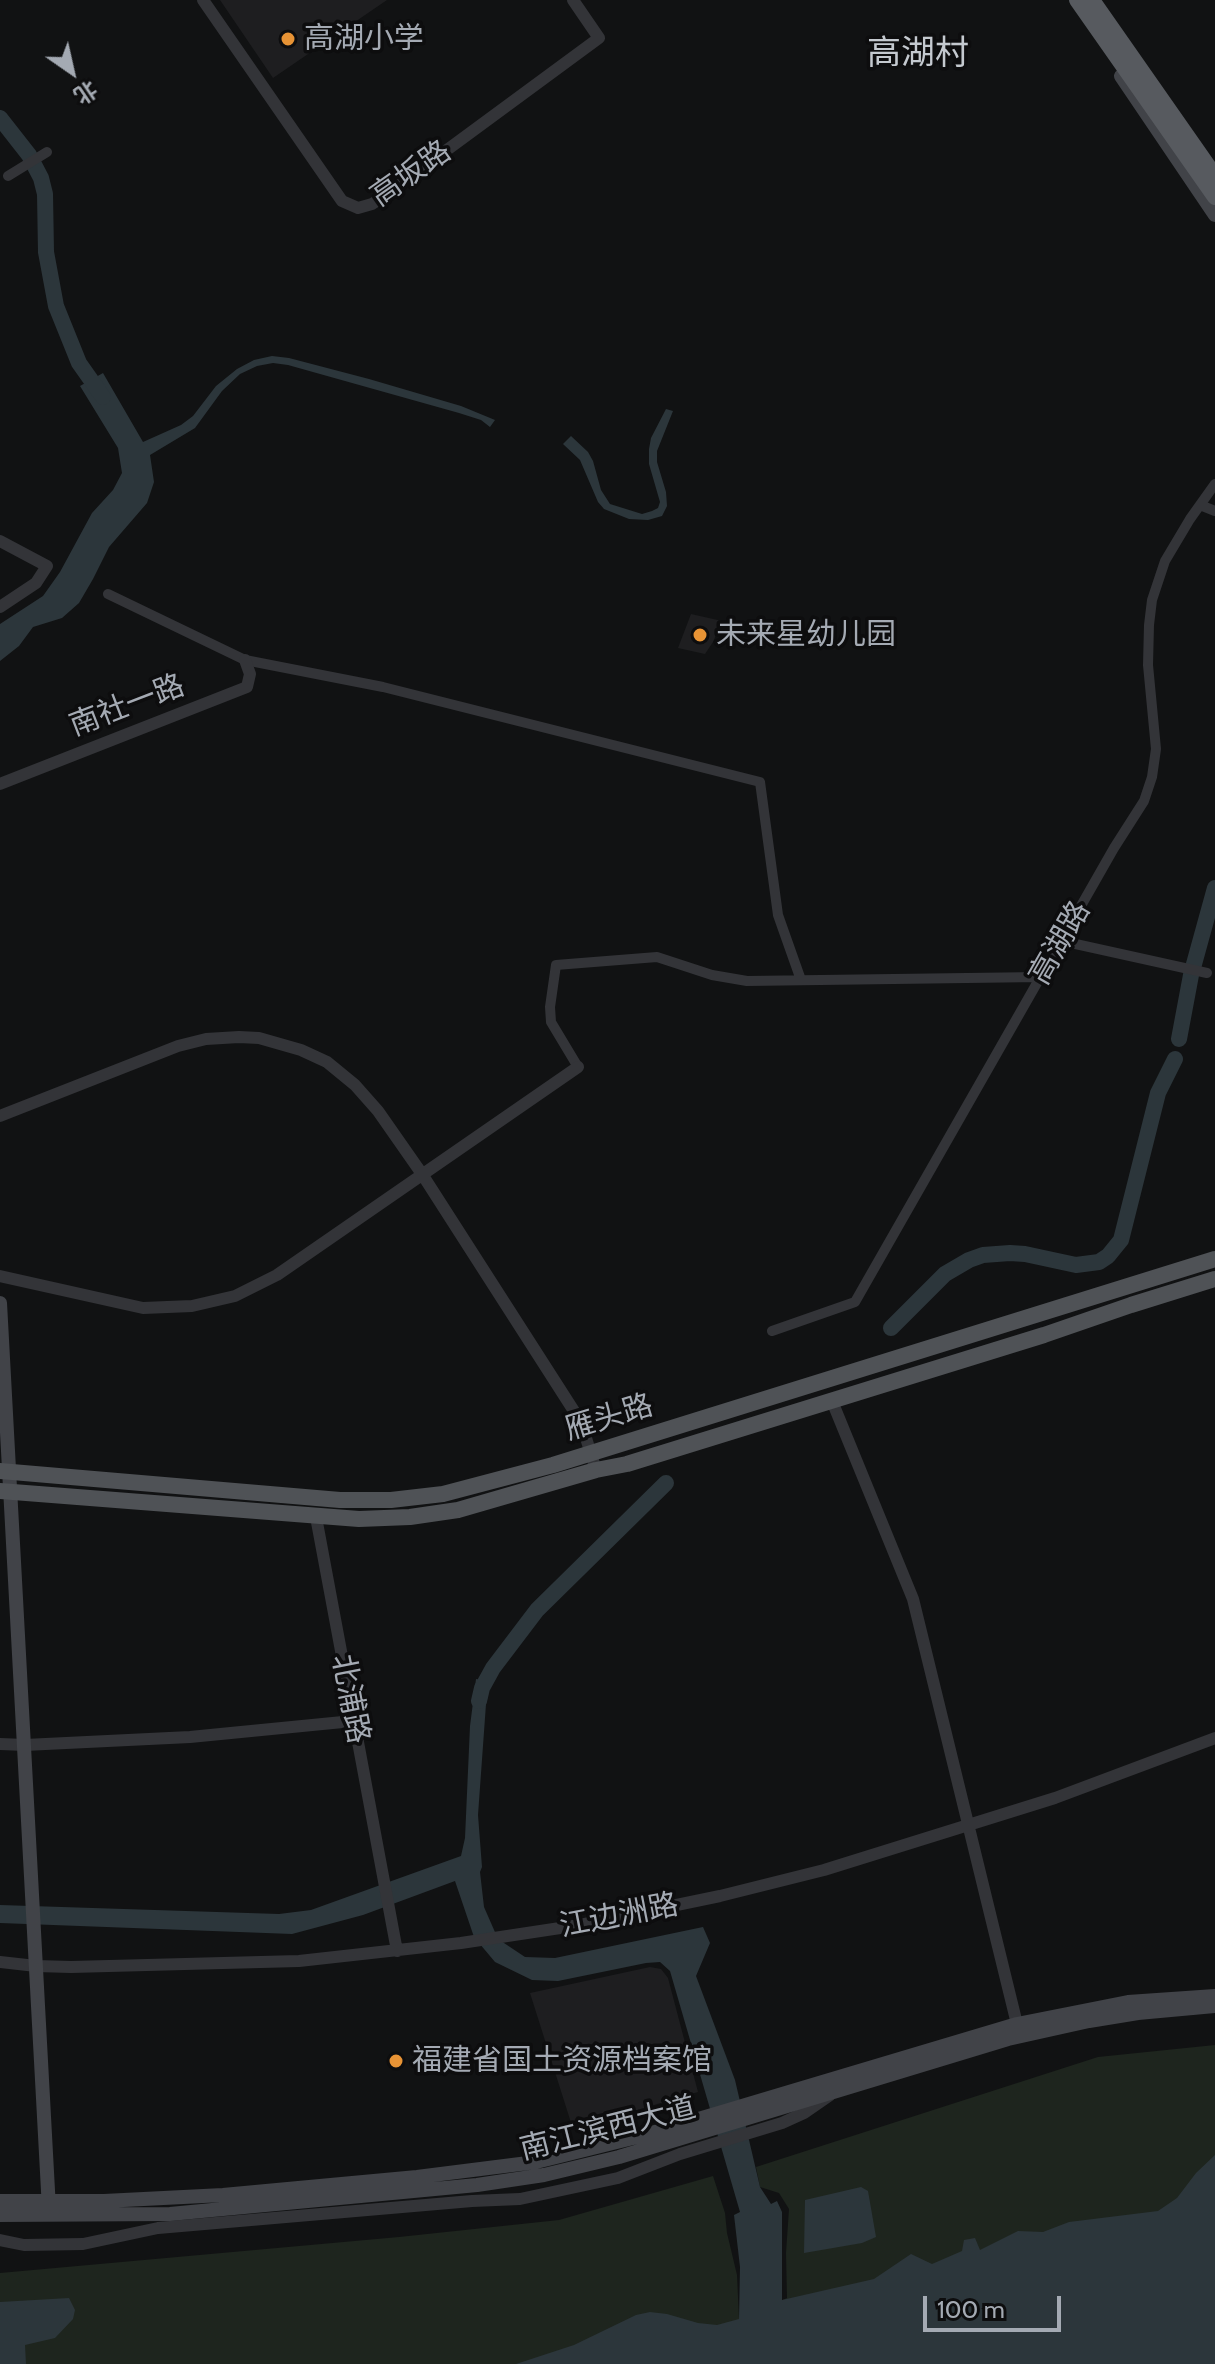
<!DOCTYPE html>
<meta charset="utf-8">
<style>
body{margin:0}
#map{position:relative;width:1215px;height:2364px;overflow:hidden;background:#111213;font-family:Cabin,"Noto Sans SC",sans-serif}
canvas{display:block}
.north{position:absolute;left:32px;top:32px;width:80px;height:80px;-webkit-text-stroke:6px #0d0d0e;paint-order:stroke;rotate:146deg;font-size:22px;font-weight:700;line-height:32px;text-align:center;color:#a4aab3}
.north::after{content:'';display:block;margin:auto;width:28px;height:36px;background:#a4aab3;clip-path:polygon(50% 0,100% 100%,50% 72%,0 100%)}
.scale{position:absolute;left:923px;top:2296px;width:138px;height:36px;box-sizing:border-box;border:4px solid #a4aab3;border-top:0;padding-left:10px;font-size:24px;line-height:28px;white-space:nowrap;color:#a4aab3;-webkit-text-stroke:6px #0d0d0e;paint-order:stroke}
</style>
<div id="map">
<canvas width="1215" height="2364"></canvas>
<div class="north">北</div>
<div class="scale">100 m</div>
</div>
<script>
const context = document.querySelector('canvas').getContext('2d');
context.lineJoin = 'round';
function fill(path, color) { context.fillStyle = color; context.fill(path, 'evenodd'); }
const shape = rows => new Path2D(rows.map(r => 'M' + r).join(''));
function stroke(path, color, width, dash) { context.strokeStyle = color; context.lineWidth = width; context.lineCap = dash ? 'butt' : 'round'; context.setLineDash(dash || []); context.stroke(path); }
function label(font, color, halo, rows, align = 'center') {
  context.font = font + ' Cabin,"Noto Sans SC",sans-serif'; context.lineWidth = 7; context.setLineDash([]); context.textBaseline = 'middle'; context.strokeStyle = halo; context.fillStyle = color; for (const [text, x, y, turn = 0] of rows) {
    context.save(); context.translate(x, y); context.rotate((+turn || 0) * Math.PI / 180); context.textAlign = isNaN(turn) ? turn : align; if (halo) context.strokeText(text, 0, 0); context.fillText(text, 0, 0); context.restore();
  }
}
fill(shape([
 [220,0,387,0,273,78],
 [691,614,722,621,713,642,705,654,678,648],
 [650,1967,661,1969,668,1978,698,2092,573,2129,530,1993]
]), '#1e1e20');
fill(shape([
 [1215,2045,1215,2346,1145,2364,0,2364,0,2273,399,2237,559,2220,713,2176,725,2213,727,2233,737,2275,739,2319,787,2298,786,2253,789,2209,779,2193,760,2187,756,2167,1098,2057]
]), '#1e251e');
fill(shape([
 [272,356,289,358,369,379,461,406,495,420,490,427,481,420,459,413,288,365,273,363,257,366,240,374,222,391,195,428,150,455,154,482,147,503,109,547,93,579,79,603,62,618,33,627,19,646,0,661,0,624,43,596,60,572,92,513,113,490,122,473,118,448,80,386,103,373,143,442,181,425,193,416,216,386,237,369,254,360],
 [666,409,673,411,657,451,657,462,666,492,667,506,662,516,648,520,629,519,604,509,598,502,580,460,563,444,571,436,588,452,593,461,601,490,610,504,642,514,652,511,658,508,660,502,649,464,649,449,651,438],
 [476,1679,491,1682,486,1704,478,1815,482,1867,480,1872,484,1907,498,1939,525,1957,555,1958,703,1927,710,1943,696,1976,735,2080,760,2187,771,2204,777,2201,782,2212,782,2300,874,2279,911,2254,932,2264,962,2251,964,2240,975,2238,980,2250,1018,2231,1043,2232,1069,2222,1158,2211,1177,2198,1196,2173,1215,2155,1215,2364,516,2364,574,2345,636,2315,650,2312,667,2314,698,2323,717,2325,739,2319,740,2267,734,2215,740,2212,670,1971,660,1962,646,1963,558,1981,532,1980,495,1962,474,1937,455,1881,363,1915,292,1934,0,1923,0,1905,279,1914,311,1910,461,1856,465,1838,470,1726],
 [861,2187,868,2191,876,2237,862,2243,804,2253,805,2200],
 [69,2298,75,2310,73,2319,55,2338,25,2345,26,2364,0,2364,0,2302]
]), '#2c363b');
stroke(shape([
 [0,118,29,155,41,178,45,194,46,252,56,306,79,363,103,397],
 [1179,1039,1191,975,1215,888],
 [891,1328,945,1274,969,1260,983,1255,1010,1253,1025,1254,1076,1265,1099,1262,1108,1256,1121,1240,1158,1093,1175,1059],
 [479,1701,482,1688,493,1668,537,1610,666,1483]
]), '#2c363b', 16);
stroke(shape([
 [8,176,47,152],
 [1200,505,1215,511],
 [108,594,245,660,383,687,760,782,778,915,801,980],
 [1062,941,1207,973],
 [578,1067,551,1022,550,1007,556,965,657,957,712,975,747,981,1040,977],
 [772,1331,855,1302,1114,848,1144,801,1152,777,1156,749,1148,665,1149,625,1152,600,1165,561,1190,519,1215,484]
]), '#333438', 10);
stroke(shape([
 [203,0,342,201,358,208,372,204,383,197,599,38,573,0],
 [0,541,47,566,36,583,0,607],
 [0,784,247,687,250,674,245,660],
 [0,1116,178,1046,206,1039,239,1037,259,1038,301,1050,327,1062,355,1085,378,1111,422,1174,581,1422,596,1470],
 [0,1276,143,1308,192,1306,235,1296,277,1275,578,1067],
 [832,1401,913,1599,1017,2024],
 [316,1517,397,1951],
 [0,1744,25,1745,190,1737,353,1721],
 [0,1962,36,1966,71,1967,299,1961,461,1943,580,1925,720,1896,824,1870,1055,1798,1215,1738],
 [0,2240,24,2245,83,2244,158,2228,472,2201,520,2199,618,2178,680,2154,782,2123,804,2113,830,2095]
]), '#333438', 12);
stroke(shape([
 [1121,76,1215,215],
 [0,1303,49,2209],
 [0,2201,104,2201,223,2195,417,2177,536,2162,645,2135,1017,2024,1128,2002,1215,1996],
 [0,2215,170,2214,477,2185,544,2175,619,2157,1008,2039,1089,2021,1138,2013,1215,2006]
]), '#414348', 14);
stroke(shape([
 [0,1471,340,1500,391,1500,443,1494,553,1465,1215,1259],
 [0,1491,359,1519,410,1517,458,1510,596,1470,627,1464,1044,1335,1131,1305,1215,1279]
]), '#4f5256', 16);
stroke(shape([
 [1077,0,1215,197],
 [1092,0,1215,176]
]), '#575a5f', 16);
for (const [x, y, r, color] of [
 [288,39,8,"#e79335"],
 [700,635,8,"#e79335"],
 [396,2061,8,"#e79335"]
]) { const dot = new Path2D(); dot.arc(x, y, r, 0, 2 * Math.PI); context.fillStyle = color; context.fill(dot); stroke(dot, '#0d0d0e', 3); }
label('30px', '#a4aab3', '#0d0d0e', [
 ["高湖小学",304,39],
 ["未来星幼儿园",716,635],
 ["福建省国土资源档案馆",412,2061]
], 'left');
label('30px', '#a4aab3', '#0d0d0e', [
 ["高坂路",411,174,-35],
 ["南社一路",127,706,-21],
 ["高湖路",1060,943,-60],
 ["雁头路",609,1418,-17],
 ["北浦路",350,1699,79],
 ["江边洲路",619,1916,-11],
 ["南江滨西大道",608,2129,-14]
]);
label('34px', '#c4c9cf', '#0d0d0e', [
 ["高湖村",918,54]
]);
</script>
